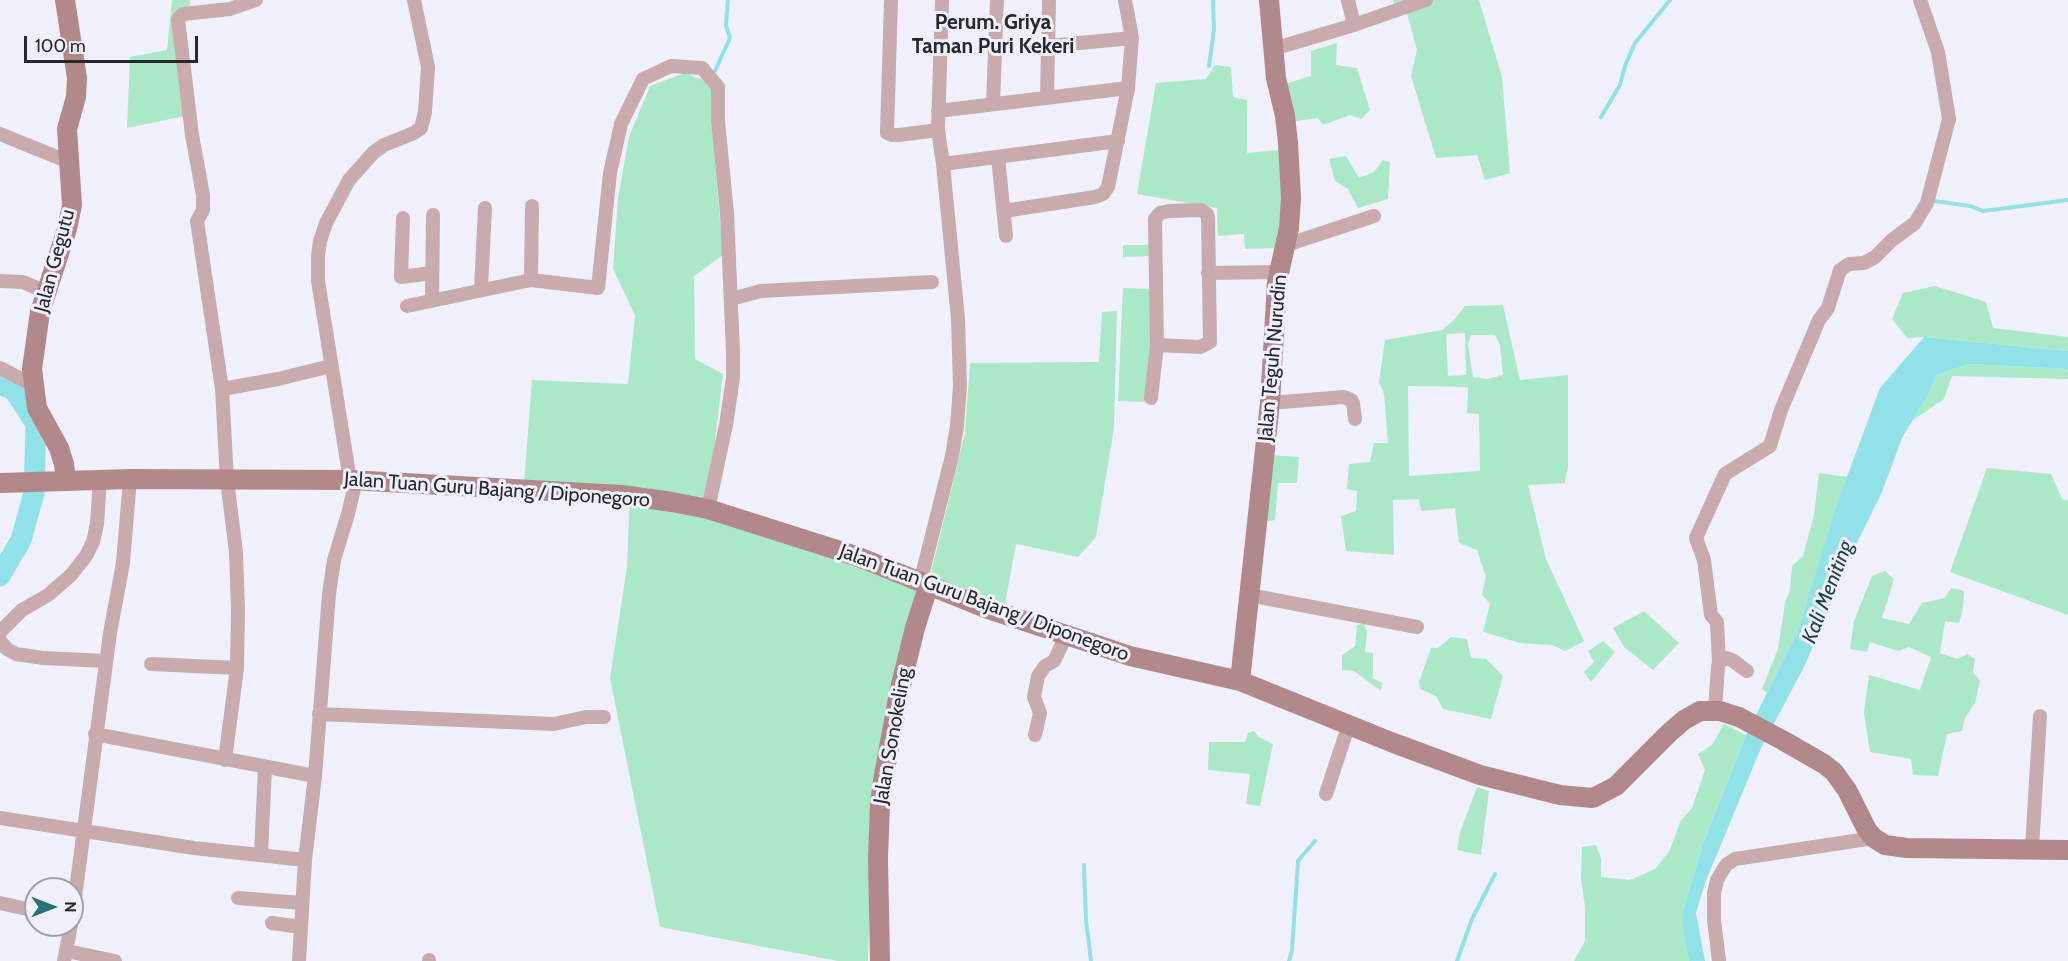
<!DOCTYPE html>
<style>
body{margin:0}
#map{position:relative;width:2068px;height:961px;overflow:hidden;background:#f0f0fc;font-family:Cabin,sans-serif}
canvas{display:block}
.north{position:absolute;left:24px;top:877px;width:60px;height:60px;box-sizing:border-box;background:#f0f0fc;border:2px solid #a0a0a9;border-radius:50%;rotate:90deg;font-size:16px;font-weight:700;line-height:24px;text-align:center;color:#28292d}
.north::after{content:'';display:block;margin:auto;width:21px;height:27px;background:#267078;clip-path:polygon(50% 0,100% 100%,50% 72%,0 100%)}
.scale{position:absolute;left:24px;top:36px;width:174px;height:27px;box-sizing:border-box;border:3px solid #28292d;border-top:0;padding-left:8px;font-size:18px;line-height:21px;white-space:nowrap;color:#28292d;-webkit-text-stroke:4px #f0f0fc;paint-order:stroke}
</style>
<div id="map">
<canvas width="2068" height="961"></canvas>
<div class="north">N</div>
<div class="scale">100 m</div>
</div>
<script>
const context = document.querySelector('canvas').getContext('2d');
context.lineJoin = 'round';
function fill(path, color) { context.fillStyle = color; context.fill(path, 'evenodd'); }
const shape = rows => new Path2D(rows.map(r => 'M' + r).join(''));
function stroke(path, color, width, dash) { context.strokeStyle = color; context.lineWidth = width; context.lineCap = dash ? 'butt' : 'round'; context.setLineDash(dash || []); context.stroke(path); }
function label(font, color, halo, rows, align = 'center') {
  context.font = font + ' Cabin,sans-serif'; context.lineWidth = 6; context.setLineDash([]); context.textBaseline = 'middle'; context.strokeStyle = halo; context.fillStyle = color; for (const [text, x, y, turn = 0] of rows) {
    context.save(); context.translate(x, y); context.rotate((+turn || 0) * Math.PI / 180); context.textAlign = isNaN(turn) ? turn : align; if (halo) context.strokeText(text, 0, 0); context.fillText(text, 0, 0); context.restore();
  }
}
fill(shape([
 [172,0,190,0,190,5,174,18,185,116,127,128,130,57,167,50],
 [1393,0,1479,0,1502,77,1510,173,1485,180,1477,155,1436,158,1411,76,1417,50,1404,2,1394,4],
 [1337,43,1336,65,1357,68,1370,110,1361,119,1350,115,1323,125,1318,118,1291,122,1285,84,1311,76,1311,51],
 [1215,65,1231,67,1233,97,1247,100,1247,153,1279,150,1282,200,1279,231,1275,248,1245,249,1244,234,1218,236,1217,208,1137,194,1156,83,1206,79],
 [685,73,712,84,711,117,723,255,694,276,695,359,723,374,706,515,833,555,917,591,872,802,868,961,838,961,660,927,610,678,627,567,630,486,524,483,532,380,628,384,635,315,613,269,618,198,629,137,650,86],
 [1346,156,1359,178,1374,172,1383,160,1390,162,1388,199,1358,208,1348,189,1335,181,1329,159],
 [1123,245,1151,245,1151,256,1123,257],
 [1935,286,1986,302,1993,328,2068,337,2068,351,1924,337,1907,338,1892,319,1903,293],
 [1123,288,1151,289,1151,344,1146,402,1118,401],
 [1503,305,1520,380,1568,375,1568,466,1565,483,1528,485,1546,559,1584,641,1565,651,1552,645,1520,643,1483,632,1490,604,1482,594,1486,577,1477,550,1459,543,1455,508,1421,511,1419,499,1393,500,1394,555,1346,551,1341,516,1356,511,1357,491,1347,489,1349,464,1370,462,1374,443,1388,443,1384,394,1379,382,1385,340,1442,330,1455,319,1465,306],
 [1465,333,1466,375,1448,376,1446,334],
 [1471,335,1495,335,1500,345,1503,375,1487,379,1473,377,1468,345],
 [1408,386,1468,387,1467,413,1479,414,1480,471,1409,476],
 [1117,311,1114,428,1096,537,1078,557,1016,544,1005,604,930,577,965,433,970,363,1099,362,1102,312],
 [1969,364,2068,369,2068,379,1952,376,1944,399,1913,420,1927,397,1937,375],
 [1270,455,1299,457,1297,483,1278,483,1275,520,1261,523],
 [1987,468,2051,474,2062,499,2068,501,2068,615,1950,572],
 [1819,473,1847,477,1798,631,1767,693,1762,689,1778,649,1785,603,1790,590,1792,566,1803,556,1814,515],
 [1885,571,1894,579,1882,618,1909,624,1922,603,1945,598,1951,588,1964,591,1963,608,1959,623,1945,621,1940,653,1958,659,1967,654,1975,659,1973,672,1980,681,1975,703,1965,718,1962,731,1947,734,1938,776,1913,775,1911,759,1870,752,1864,713,1869,675,1920,690,1931,657,1909,647,1898,651,1870,642,1867,652,1850,649,1854,621,1872,576],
 [1644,611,1679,643,1653,670,1624,647,1613,628],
 [1364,624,1367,632,1365,652,1373,653,1373,678,1382,683,1381,691,1354,671,1342,670,1342,655,1355,646,1357,625],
 [1451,637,1467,639,1471,658,1486,659,1503,676,1491,719,1443,709,1436,696,1420,689,1419,682,1431,648,1438,648],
 [1603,641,1615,652,1591,682,1584,672,1594,662,1588,651],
 [1724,724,1746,735,1703,844,1681,917,1689,961,1574,961,1585,941,1585,907,1581,878,1582,847,1596,845,1601,859,1601,877,1630,880,1655,869,1670,850,1680,822,1692,808,1705,770,1698,754,1712,745],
 [1254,731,1259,737,1273,744,1260,806,1246,804,1250,774,1208,770,1209,742,1245,742,1248,733],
 [1477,787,1489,791,1481,855,1457,850,1460,832]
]), '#aae8c8');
fill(shape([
 [1924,337,2068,351,2068,369,1969,364,1937,375,1927,397,1902,438,1882,492,1852,553,1805,665,1761,748,1705,883,1696,913,1705,961,1689,961,1681,917,1703,844,1746,735,1798,631,1838,501,1880,388]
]), '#91e2e8');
stroke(shape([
 [1209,66,1214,30,1213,0],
 [715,71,730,38,726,25,728,0],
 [1601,117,1620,85,1625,66,1635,43,1670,0],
 [1934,201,1970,206,1983,211,2068,200],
 [1084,865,1086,920,1091,961],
 [1289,961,1292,950,1298,861,1315,841],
 [1457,961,1472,919,1495,874]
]), '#91e2e8', 4);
stroke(shape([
 [0,384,14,390,36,424,34,493,21,540,0,576]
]), '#91e2e8', 21);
stroke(shape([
 [891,0,887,133,892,135,899,135,938,130],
 [1348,0,1354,25],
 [1048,46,1132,38],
 [1273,49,1354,25,1426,0],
 [1047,97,1049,0],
 [993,103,997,0],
 [938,111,1128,88],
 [0,134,69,162],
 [998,157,1006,236],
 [943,164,1118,141],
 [1004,211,1095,197,1103,194,1108,187,1128,88,1132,38,1125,0],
 [403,218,401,277,432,273],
 [1286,245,1374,216],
 [1208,273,1279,272],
 [531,280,532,206],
 [0,281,23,282,46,292],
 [481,289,485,208],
 [731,299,761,291,932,282],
 [432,300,433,215],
 [407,306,531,280,598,288,610,173,621,124,643,79,671,66,702,68,718,87,718,121,727,213,733,352,733,378,726,425,708,509],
 [0,368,33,385],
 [222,389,278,379,331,366],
 [1151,398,1157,345,1155,219,1160,213,1169,211,1201,210,1207,214,1208,218,1210,342,1200,347,1157,345],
 [1270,403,1344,397,1351,400,1353,403,1355,419],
 [350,480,318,281,318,256,320,241,326,223,349,180,373,153,384,145,414,133,421,128,425,112,428,67,414,0],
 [920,583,952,456,957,426,960,386,958,319,943,164,938,130,942,0],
 [1249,595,1417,627],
 [0,632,22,610,48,595,71,575,86,556,93,542,97,524,100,479],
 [0,641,7,649,16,654,43,658,106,661],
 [151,664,237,668],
 [1719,664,1717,622,1711,615,1704,560,1696,538,1725,474,1770,446,1781,410,1819,320,1828,308,1840,270,1849,264,1864,263,1875,257,1892,240,1915,223,1927,203,1949,119,1938,52,1920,0],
 [1715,710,1718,666,1720,661,1726,658,1732,660,1747,671],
 [319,714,554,724,586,717,604,717],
 [95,734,315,776],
 [1035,735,1040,713,1034,697,1038,676,1045,666,1054,661,1067,634],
 [225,760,237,668,238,610,236,552,227,480,222,389,197,221,203,210,203,195,192,135,178,19,183,14,230,9,256,0],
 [1326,794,1349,724],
 [0,818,194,848,305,860],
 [2032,848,2040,716],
 [261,855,265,767],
 [238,898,302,903],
 [0,903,36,911],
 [72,920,110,633,123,563,130,479],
 [272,923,301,927],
 [67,951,115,961],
 [64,961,71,925],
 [299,961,305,860,315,776,329,594,334,560,348,514,356,480],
 [429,961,429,960],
 [1719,961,1714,920,1714,893,1717,880,1726,865,1735,859,1874,838]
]), '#c9aaad', 14);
stroke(shape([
 [65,0,77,78,76,97,67,129,72,205,67,229,40,312,32,369,37,408,59,448,64,464,66,481],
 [0,483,130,479,350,480,622,495,672,502,708,509,856,556,988,609,1130,656,1240,681,1391,742,1480,775,1560,795,1593,798,1616,786,1669,733,1684,720,1700,711,1720,711,1739,717,1784,741,1824,764,1834,772,1847,790,1867,830,1874,838,1885,845,1907,848,2068,850],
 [1240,681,1270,403,1277,282,1289,228,1291,198,1288,143,1285,116,1276,78,1269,0],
 [880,961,878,859,880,803,884,775,899,693,915,628,928,587]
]), '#b3888b', 20);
label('20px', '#28292d', '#f0f0fc', [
 ["Jalan Gegutu",55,261,-75],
 ["Jalan Teguh Nurudin",1273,358,-85],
 ["Jalan Tuan Guru Bajang / Diponegoro",497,490,4],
 ["Jalan Tuan Guru Bajang / Diponegoro",984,603,20],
 ["Jalan Sonokeling",893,736,-80]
]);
label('bold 21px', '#28292d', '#f0f0fc', [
 ["Perum. Griya",993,23],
 ["Taman Puri Kekeri",993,47]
]);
label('italic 21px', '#1c4346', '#f0f0fc', [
 ["Kali Meniting",1828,592,-69]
]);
</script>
